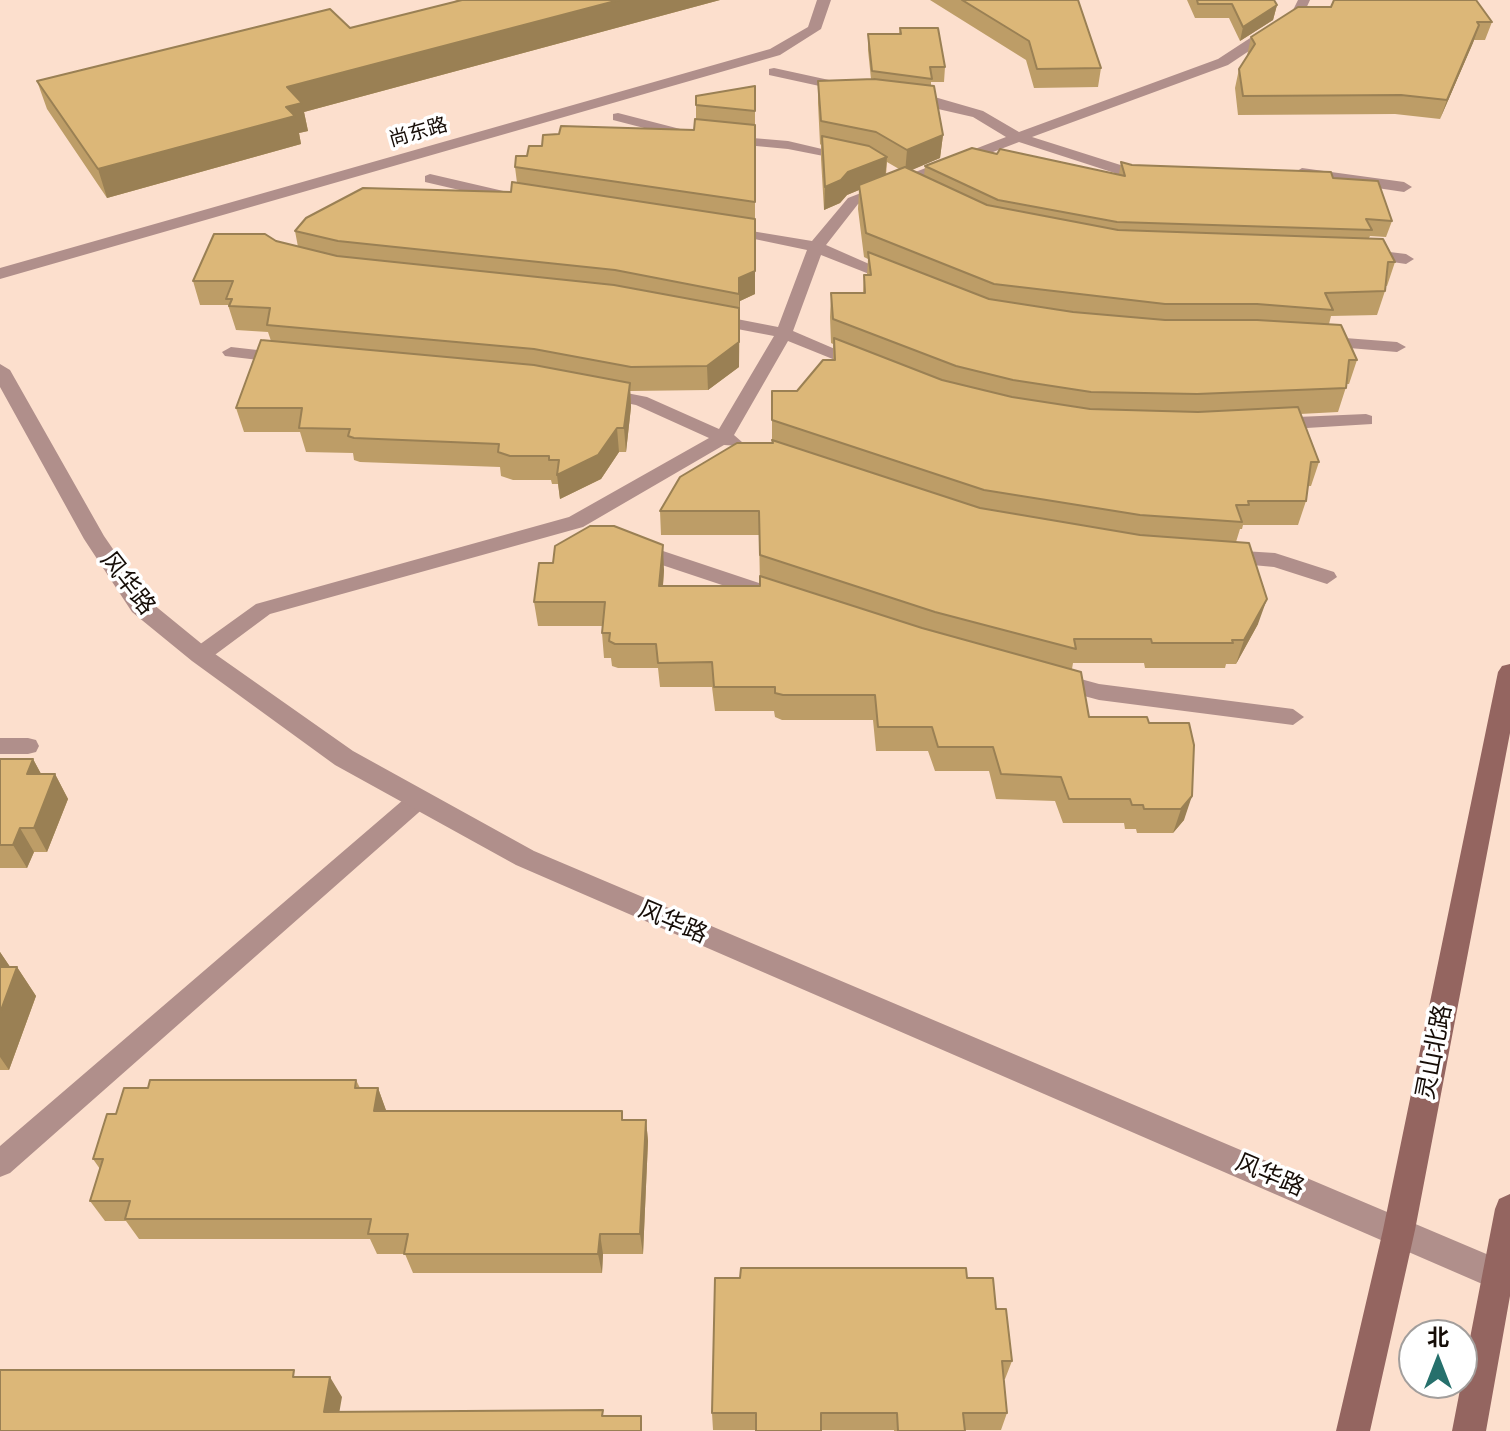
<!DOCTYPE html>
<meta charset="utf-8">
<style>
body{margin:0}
#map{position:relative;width:1510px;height:1431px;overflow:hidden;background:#fcdfcd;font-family:Lato,"Noto Sans SC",sans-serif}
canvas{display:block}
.north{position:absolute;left:1398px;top:1319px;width:80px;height:80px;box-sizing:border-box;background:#fff;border:2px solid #a29e9c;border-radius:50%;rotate:0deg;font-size:22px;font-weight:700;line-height:32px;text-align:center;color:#160d07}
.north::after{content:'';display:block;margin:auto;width:28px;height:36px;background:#26706c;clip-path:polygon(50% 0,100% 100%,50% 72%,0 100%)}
</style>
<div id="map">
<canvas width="1510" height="1431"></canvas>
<div class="north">北</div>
</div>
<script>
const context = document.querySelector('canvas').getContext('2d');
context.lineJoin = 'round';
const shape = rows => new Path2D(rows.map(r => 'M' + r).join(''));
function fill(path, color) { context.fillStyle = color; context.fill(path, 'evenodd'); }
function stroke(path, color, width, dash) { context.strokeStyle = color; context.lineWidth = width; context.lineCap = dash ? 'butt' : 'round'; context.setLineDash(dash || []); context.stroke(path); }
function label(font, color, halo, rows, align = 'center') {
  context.font = font + ' Lato,"Noto Sans SC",sans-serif'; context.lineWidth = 7; context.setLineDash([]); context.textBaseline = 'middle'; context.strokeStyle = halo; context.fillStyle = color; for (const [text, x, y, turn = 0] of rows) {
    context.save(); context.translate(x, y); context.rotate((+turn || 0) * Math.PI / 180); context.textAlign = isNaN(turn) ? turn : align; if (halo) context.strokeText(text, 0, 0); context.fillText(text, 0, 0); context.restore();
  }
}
fill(shape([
 [1298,0,1310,0,1303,15,1228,65,1032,137,1130,168,1153,170,1153,176,1124,176,1019,142,858,204,826,245,901,278,893,283,887,281,821,255,793,331,870,364,867,368,855,368,788,341,734,435,742,442,740,446,724,445,583,527,270,614,208,660,192,660,189,655,192,650,256,604,569,517,709,438,636,405,595,397,592,393,601,388,647,397,719,429,774,336,711,324,703,319,711,314,778,327,807,250,721,232,721,226,812,241,848,198,1006,137,973,117,903,101,903,95,938,98,983,111,1019,132,1218,59,1293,10,1298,0],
 [774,68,852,85,854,88,847,92,769,75,769,69,774,68],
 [618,113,688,131,690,134,683,138,613,120,613,114,618,113],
 [729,136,788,141,856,157,849,161,788,149,724,143,724,137,729,136],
 [1302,168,1404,182,1412,187,1404,192,1297,176,1294,173,1302,168],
 [430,174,512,193,515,196,507,201,425,182,425,176,430,174],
 [1365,249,1406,254,1414,259,1406,264,1359,257,1357,254,1365,249],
 [1319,336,1397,342,1406,347,1397,352,1313,345,1310,341,1319,336],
 [231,347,284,353,293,358,284,363,225,356,222,352,231,347],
 [1366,414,1372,416,1372,424,1274,430,1265,424,1274,418,1366,414],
 [639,543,780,590,783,595,773,602,632,555,629,550,632,545,639,543],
 [1227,550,1275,553,1334,572,1337,577,1327,584,1274,567,1220,562,1217,557,1227,550],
 [1055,672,1099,684,1293,709,1304,717,1293,725,1099,700,1047,686,1044,680,1047,674,1055,672],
 [0,738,28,738,36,740,39,746,36,752,28,754,0,754,0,738],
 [418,791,426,794,430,800,426,806,10,1173,0,1177,0,1146,410,794,418,791]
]), '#b08f8b');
fill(shape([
 [817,0,831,0,821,29,780,55,0,279,0,268,770,49,808,27,817,0],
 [0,364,10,370,104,536,148,600,208,649,353,751,534,851,1510,1264,1510,1296,516,865,335,765,192,661,132,612,84,539,0,387,0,364]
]), '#b08f8b');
fill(shape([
 [1510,664,1510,733,1415,1230,1370,1431,1336,1431,1383,1230,1498,672,1502,666,1510,664],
 [1510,1194,1510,1296,1486,1431,1452,1431,1495,1209,1499,1199,1510,1194]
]), '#946560');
fill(shape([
 [455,0,720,0,304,112,308,131,299,133,301,144,107,198,47,109,37,81,350,28,457,1],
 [930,0,1078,0,1101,68,1098,87,1034,88,1026,60],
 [1187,0,1274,0,1277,5,1273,20,1240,41,1229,18,1195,18],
 [1298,7,1492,22,1485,40,1474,40,1440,119,1395,114,1238,115,1235,88,1239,69,1247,56,1251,37],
 [900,28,945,67,944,82,931,82,931,86,943,135,940,158,911,170,924,176,925,166,997,154,1119,174,1121,162,1132,165,1333,178,1392,221,1386,237,1370,236,1369,238,1395,262,1387,286,1386,286,1385,291,1377,315,1331,316,1329,324,1357,360,1349,384,1347,384,1338,412,1300,414,1319,462,1311,486,1308,486,1306,501,1298,525,1243,525,1242,529,1240,529,1236,542,1258,624,1236,664,1226,664,1225,668,1145,668,1144,663,1073,663,1072,669,1089,717,1149,723,1189,723,1184,820,1173,833,1137,833,1136,829,1125,829,1124,823,1063,823,1055,801,996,799,989,771,935,771,928,751,876,751,873,720,782,720,775,717,774,711,715,711,712,687,660,687,658,668,618,668,612,666,611,658,604,658,602,633,602,626,538,626,534,602,664,570,663,586,760,586,759,535,661,535,660,511,772,443,772,391,797,391,833,360,833,344,831,343,830,317,831,293,863,293,864,275,867,275,868,259,864,257,858,209,859,190,847,195,840,203,824,210,821,159,821,145,820,144,818,103,818,81,871,79,868,50,868,34,899,34],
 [887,162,899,169,886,175],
 [755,86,755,294,740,301,739,367,708,390,630,391,631,407,626,452,619,452,601,479,560,499,558,484,552,484,551,480,513,480,501,476,500,467,360,462,354,460,353,453,306,452,300,432,244,432,236,408,271,341,268,332,236,330,228,305,200,305,193,281,276,241,298,247,295,231,511,192,517,183,515,167,542,146,694,130,696,119,696,105],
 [0,759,33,759,41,774,55,774,68,799,47,852,34,852,27,868,0,868],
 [0,952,10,967,17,967,36,996,9,1070,0,1070],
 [356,1080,360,1088,378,1088,386,1111,646,1120,648,1141,643,1254,603,1254,602,1273,413,1273,405,1254,377,1254,370,1239,139,1239,126,1221,105,1221,90,1201,100,1169,93,1159,148,1088],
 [967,1278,996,1309,1012,1361,1005,1379,1004,1379,1007,1413,1001,1430,965,1430,965,1431,894,1431,894,1430,713,1430,712,1413]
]), '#bd9d67');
fill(shape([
 [619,0,720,0,304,112,308,131,299,133,301,144,107,198,98,169,286,107,287,87],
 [1277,5,1273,20,1240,41,1243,27],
 [1479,25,1473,43,1440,119,1447,100],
 [943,135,940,158,905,173,907,150],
 [887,157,885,180,859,185,859,190,847,195,840,203,824,210,825,187,848,172],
 [755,271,755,294,740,301,739,317,739,278],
 [739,308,739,367,708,390,707,366],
 [630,383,631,407,626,452,624,428],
 [617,428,619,452,601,479,560,499,557,475],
 [663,545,664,570,661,610,659,586],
 [1267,599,1258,624,1236,664,1244,640],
 [33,759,46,783,27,774],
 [55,774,68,799,47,852,34,828],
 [1192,796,1184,820,1173,833,1181,809],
 [20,828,34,852,27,868,13,845],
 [0,952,15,974,17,967,36,996,9,1070,0,1057],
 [378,1088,386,1110,383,1132,374,1111],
 [646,1120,648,1141,643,1254,640,1234],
 [600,1234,603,1254,602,1273,598,1254],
 [330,1377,342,1397,336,1431,324,1412]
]), '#9a8054');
const building = shape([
 [462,0,619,0,287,87,302,103,286,107,295,116,98,169,37,81,330,9,350,28,462,0],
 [962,0,1078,0,1101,68,1037,69,1029,41,962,0],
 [1197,0,1274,0,1277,5,1243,27,1232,4,1198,4,1197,0],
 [1334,0,1476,0,1492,22,1477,22,1479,25,1447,100,1401,95,1243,96,1239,69,1255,44,1251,37,1298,7,1331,7,1334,0],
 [900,28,938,28,945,67,930,67,932,79,872,71,868,34,901,34,900,28],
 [874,79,934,86,943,135,907,150,876,132,821,121,818,81,874,79],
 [755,86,755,111,696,105,696,96,755,86],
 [695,119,755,125,755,202,515,167,516,156,527,156,529,146,542,146,543,135,559,134,561,126,694,130,695,119],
 [822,136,869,146,887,157,848,172,841,180,825,187,822,136],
 [972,148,997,154,1000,149,1125,176,1121,162,1132,165,1331,172,1333,178,1378,181,1392,221,1366,219,1372,230,1117,222,998,200,925,166,972,148],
 [905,167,987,205,1118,230,1383,239,1395,262,1388,262,1385,291,1325,293,1333,310,1257,304,1165,304,994,284,866,233,859,185,905,167],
 [512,182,755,219,755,271,739,278,739,294,615,270,338,241,295,231,306,218,363,188,511,192,512,182],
 [214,234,265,234,276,241,337,256,614,285,739,308,739,342,707,366,631,367,534,349,267,325,270,308,229,306,232,299,226,299,233,281,193,281,214,234],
 [868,252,989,299,1073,312,1165,320,1257,320,1341,325,1357,360,1349,360,1346,388,1197,394,1091,392,1013,380,956,366,833,319,831,293,865,293,864,275,871,275,868,252],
 [834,338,942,380,1012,397,1090,409,1198,412,1298,407,1319,462,1311,462,1306,501,1248,501,1249,505,1236,505,1242,522,1140,515,984,490,772,420,772,391,797,391,823,360,835,360,834,338],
 [261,340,534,365,630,383,624,428,617,428,598,455,557,475,559,460,549,460,549,456,510,456,498,452,499,444,354,438,348,436,350,429,299,428,302,408,236,408,261,340],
 [772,440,980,508,1140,535,1249,543,1267,599,1244,640,1232,640,1233,643,1152,643,1151,639,1074,639,1076,649,935,612,760,555,759,511,660,511,680,477,737,443,773,443,772,440],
 [590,526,614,526,663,545,659,586,760,586,760,576,922,628,1081,672,1089,717,1147,717,1149,723,1189,723,1194,745,1192,796,1181,809,1144,809,1143,805,1132,805,1130,799,1069,799,1061,777,1001,774,993,747,938,747,932,727,878,727,875,695,783,695,775,693,775,687,714,687,712,662,658,663,656,644,615,644,609,641,610,633,602,633,605,602,534,602,539,563,553,563,555,546,590,526],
 [0,759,33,759,27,774,55,774,34,828,20,828,13,845,0,845,0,759],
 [0,967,17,967,0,1013,0,967],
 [150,1080,356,1080,355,1088,378,1088,374,1111,622,1111,622,1120,646,1120,640,1234,600,1234,598,1254,404,1254,408,1234,368,1234,371,1219,125,1219,130,1201,90,1201,103,1159,93,1159,107,1114,116,1114,124,1088,148,1088,150,1080],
 [741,1268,966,1268,967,1278,993,1278,996,1309,1006,1309,1012,1361,1002,1361,1007,1413,963,1413,965,1431,898,1431,897,1413,821,1413,821,1431,756,1431,756,1413,712,1413,715,1278,740,1278,741,1268],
 [0,1370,294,1370,293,1377,330,1377,324,1412,603,1410,602,1416,641,1416,641,1431,0,1431,0,1370]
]);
fill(building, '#dcb778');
stroke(building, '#9a8054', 2);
label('20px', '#160d07', '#fff', [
 ["尚东路",418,132,-16]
]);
label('24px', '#160d07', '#fff', [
 ["风华路",128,583,52],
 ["风华路",673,922,23],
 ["灵山北路",1434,1052,-79],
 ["风华路",1270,1175,23]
]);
</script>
